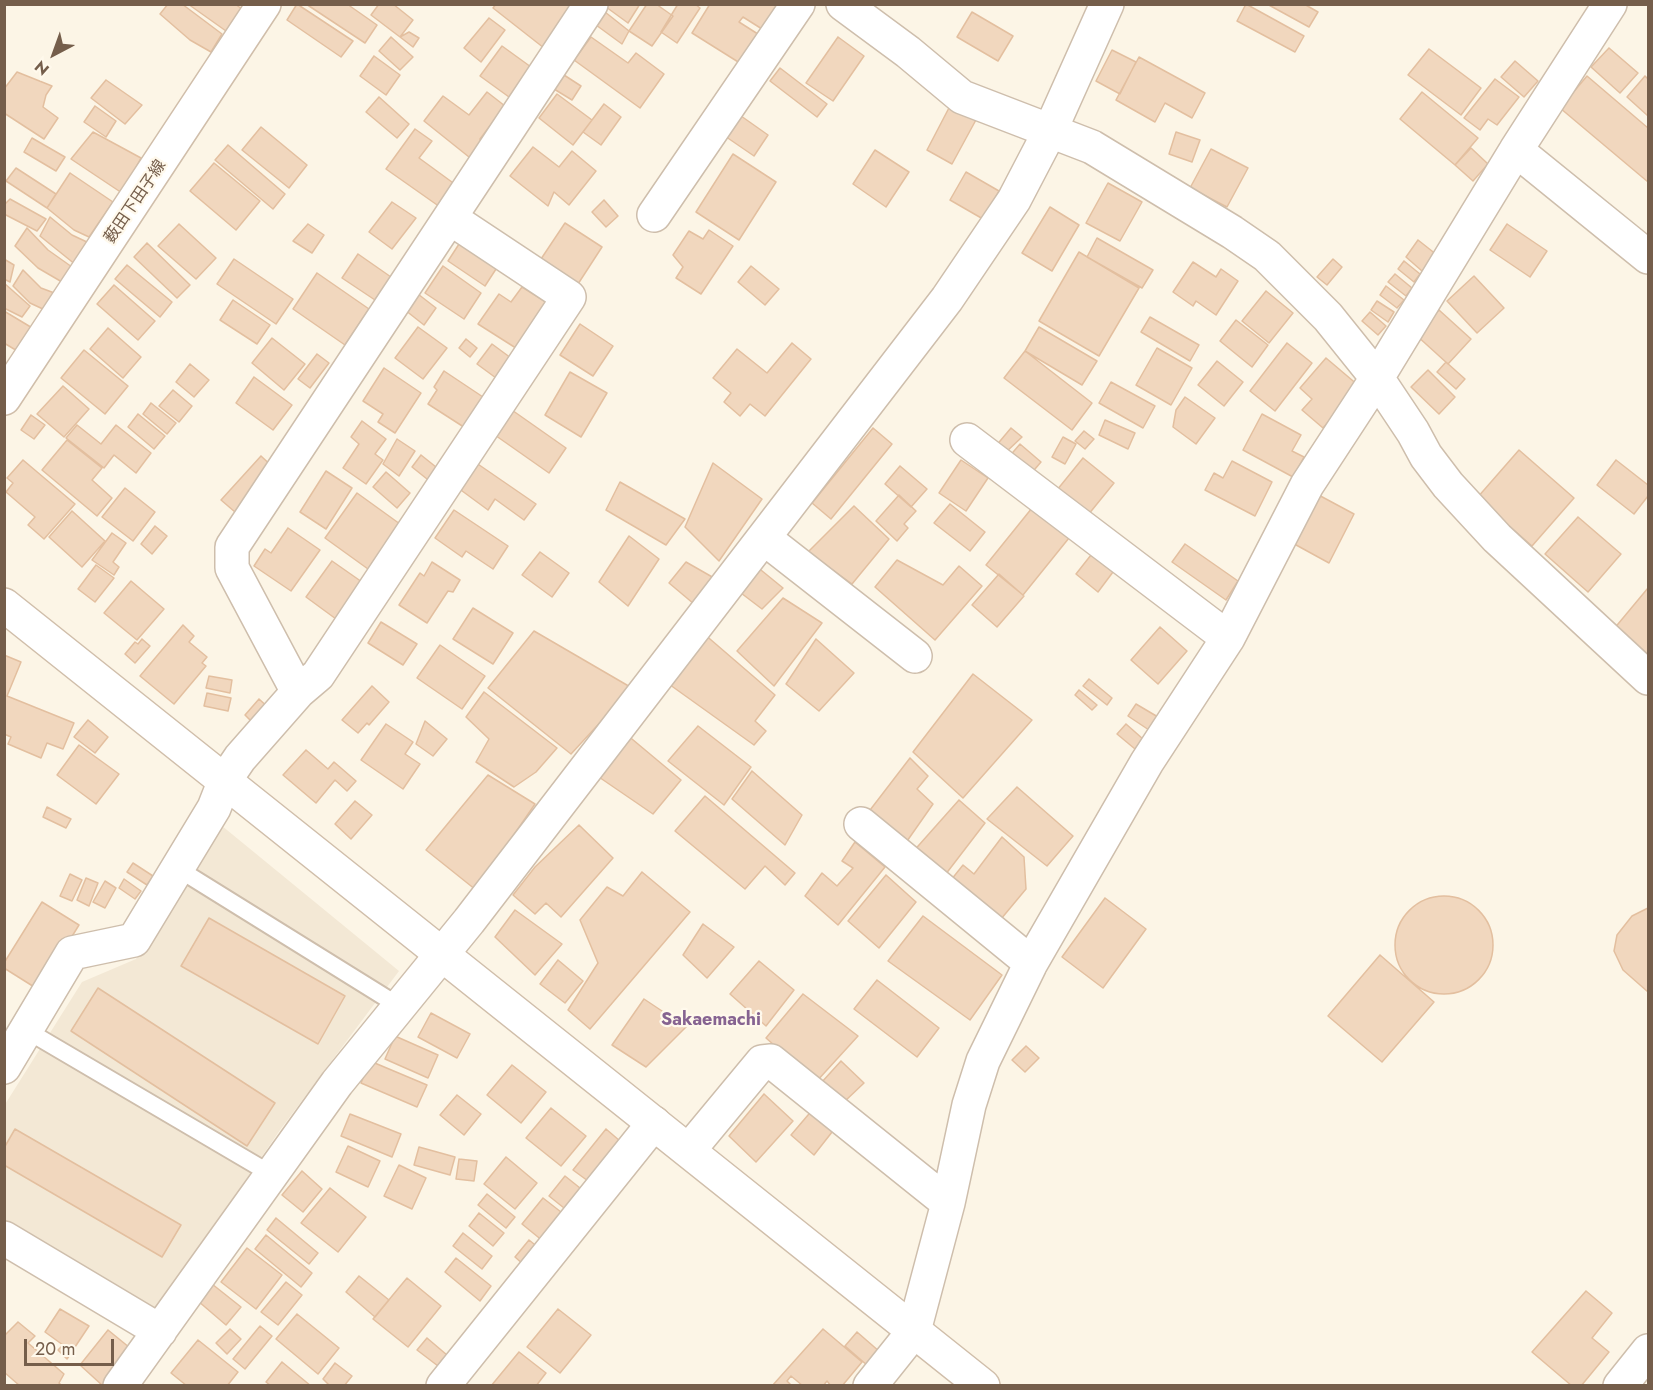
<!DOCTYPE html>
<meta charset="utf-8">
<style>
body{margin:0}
#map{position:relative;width:1653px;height:1390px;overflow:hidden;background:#fcf5e6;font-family:Jost,sans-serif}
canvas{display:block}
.frame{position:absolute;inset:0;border:6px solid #755e4b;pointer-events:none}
.north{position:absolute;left:24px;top:24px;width:60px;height:60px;-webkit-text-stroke:4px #fff9ec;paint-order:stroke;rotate:221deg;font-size:16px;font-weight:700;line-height:24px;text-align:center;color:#755e4b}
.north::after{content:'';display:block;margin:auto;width:21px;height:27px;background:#755e4b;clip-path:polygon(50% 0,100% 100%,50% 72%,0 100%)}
.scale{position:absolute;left:24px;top:1339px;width:90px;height:27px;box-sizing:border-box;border:3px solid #755e4b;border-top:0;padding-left:8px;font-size:18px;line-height:21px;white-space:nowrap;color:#755e4b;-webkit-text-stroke:4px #fff9ec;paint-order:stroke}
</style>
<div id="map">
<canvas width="1653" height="1390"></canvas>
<div class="frame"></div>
<div class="north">N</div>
<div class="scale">20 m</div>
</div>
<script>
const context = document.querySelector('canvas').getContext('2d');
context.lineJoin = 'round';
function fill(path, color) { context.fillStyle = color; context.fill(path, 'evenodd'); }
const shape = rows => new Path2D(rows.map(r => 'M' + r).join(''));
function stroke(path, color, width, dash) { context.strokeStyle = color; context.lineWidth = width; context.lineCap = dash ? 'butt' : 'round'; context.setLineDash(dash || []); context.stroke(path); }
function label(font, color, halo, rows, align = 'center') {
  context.font = font + ' Jost,"Noto Sans JP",sans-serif'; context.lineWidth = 4.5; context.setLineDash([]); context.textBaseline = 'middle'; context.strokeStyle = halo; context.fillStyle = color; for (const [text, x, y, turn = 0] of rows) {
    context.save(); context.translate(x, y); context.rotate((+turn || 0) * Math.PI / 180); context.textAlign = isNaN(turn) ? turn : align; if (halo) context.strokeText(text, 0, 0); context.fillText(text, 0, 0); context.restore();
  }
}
fill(shape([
 [216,821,399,971,280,1130,153,1316,5,1223,4,1106,82,982,136,959]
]), '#f3e8d5');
const building = shape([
 [168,4,182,4,222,34,211,52,190,40,160,14,168,4],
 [188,4,235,4,242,9,226,31,188,4],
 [297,4,353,41,341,57,287,20,297,4],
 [306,4,347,4,377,25,365,43,306,4],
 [379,4,393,4,413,20,400,37,371,15,379,4],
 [496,4,577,4,544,48,493,8,496,4],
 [608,4,640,4,628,23,606,7,608,4],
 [647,4,656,4,673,16,652,46,629,31,647,4],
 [678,4,695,4,700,8,677,43,661,32,678,4],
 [710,4,778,4,762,29,743,17,739,22,761,36,743,65,692,33,710,4],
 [1246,4,1304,36,1295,52,1237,21,1246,4],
 [1267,4,1304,4,1318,12,1309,27,1267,4],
 [605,12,629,31,622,44,596,25,605,12],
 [972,12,1013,36,998,61,957,37,972,12],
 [489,18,505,30,481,62,464,48,489,18],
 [409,32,419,38,413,47,400,37,409,32],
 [391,37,413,57,400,70,379,51,391,37],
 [591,37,628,63,636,53,664,74,640,108,574,60,591,37],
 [838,37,864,56,833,101,806,83,838,37],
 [502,46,531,67,509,97,480,76,502,46],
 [1609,48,1638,73,1620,93,1591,67,1609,48],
 [1429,49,1481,88,1461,115,1408,75,1429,49],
 [1112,50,1136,62,1120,94,1096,81,1112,50],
 [374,56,400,75,386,95,360,76,374,56],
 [1139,57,1205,93,1192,118,1165,103,1155,122,1116,100,1139,57],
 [1515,61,1538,81,1524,97,1501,77,1515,61],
 [780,68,827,104,817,117,770,81,780,68],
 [17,72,52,86,46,95,43,107,58,118,44,139,4,113,4,89,17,72],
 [564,75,581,86,572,100,554,89,564,75],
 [1587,76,1648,128,1648,182,1560,108,1587,76],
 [1645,76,1648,79,1648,116,1627,97,1645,76],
 [1495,79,1519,97,1497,125,1488,119,1480,130,1464,118,1495,79],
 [106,80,142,105,125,124,91,98,106,80],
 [487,92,505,106,480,139,483,149,474,161,424,121,443,96,469,115,487,92],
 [1422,92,1478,138,1455,165,1400,119,1422,92],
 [557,94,592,120,573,145,539,118,557,94],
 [379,97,409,124,397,138,366,112,379,97],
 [604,104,621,117,601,145,583,132,604,104],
 [951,104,977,118,952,164,927,150,951,104],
 [95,106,116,121,106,137,84,122,95,106],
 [734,111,768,135,754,156,719,132,734,111],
 [261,127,307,165,289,188,242,150,261,127],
 [415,129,432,141,419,158,456,185,440,207,386,169,415,129],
 [93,132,141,158,122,193,71,159,93,132],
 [1176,132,1200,140,1192,162,1169,154,1176,132],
 [32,138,65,157,56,171,24,152,32,138],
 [228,145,285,194,273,209,215,160,228,145],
 [533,147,559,167,572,151,596,171,569,205,554,192,548,206,510,176,533,147],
 [1471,148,1488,164,1473,181,1455,165,1471,148],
 [1211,149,1248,168,1227,207,1190,188,1211,149],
 [875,150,909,172,886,207,853,184,875,150],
 [733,154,776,182,739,240,696,212,733,154],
 [214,163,260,201,236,230,190,191,214,163],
 [16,168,56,194,47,208,6,181,16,168],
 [966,172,999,191,983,219,950,200,966,172],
 [70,173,113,202,89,237,74,230,47,208,70,173],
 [1108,183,1142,202,1120,241,1086,223,1108,183],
 [10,199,46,219,37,231,4,214,4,205,10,199],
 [604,200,618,216,606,227,592,212,604,200],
 [392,202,416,218,392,249,369,232,392,202],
 [1050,207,1079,225,1052,271,1022,253,1050,207],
 [50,217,72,235,89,243,76,265,40,236,50,217],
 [565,223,602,247,578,284,541,259,565,223],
 [179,224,216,258,196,279,158,246,179,224],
 [308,224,324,235,312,253,293,241,308,224],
 [1507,224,1547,251,1530,277,1490,250,1507,224],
 [27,228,48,250,72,267,62,282,38,268,15,246,27,228],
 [709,230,733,246,701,294,676,278,683,267,673,255,689,231,703,239,709,230],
 [1097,238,1153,270,1142,288,1087,257,1097,238],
 [1418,240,1437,255,1422,271,1406,257,1418,240],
 [461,241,498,266,485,286,448,261,461,241],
 [147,243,190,285,177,298,134,257,147,243],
 [1079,252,1139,288,1099,356,1039,321,1079,252],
 [358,254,391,277,375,300,342,278,358,254],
 [4,259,14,265,10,282,4,279,4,259],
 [234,259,293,299,276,324,217,284,234,259],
 [1333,259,1342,267,1327,285,1317,277,1333,259],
 [1404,261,1420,274,1414,282,1398,269,1404,261],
 [1193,262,1216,277,1221,269,1238,281,1216,315,1196,301,1193,306,1173,292,1193,262],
 [127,265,172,302,160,317,115,279,127,265],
 [443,266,481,293,464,319,425,293,443,266],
 [751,266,779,289,765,305,738,282,751,266],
 [23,270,41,288,57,294,45,310,30,303,13,286,23,270],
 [317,273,369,309,345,345,293,309,317,273],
 [1395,274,1412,288,1406,296,1388,282,1395,274],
 [1474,276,1504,308,1477,333,1447,301,1474,276],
 [4,283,30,306,22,317,4,308,4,283],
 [114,285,155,321,138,340,97,304,114,285],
 [1386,286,1404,300,1397,308,1380,295,1386,286],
 [522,287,549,304,519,350,478,324,499,294,511,302,522,287],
 [1266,291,1293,313,1269,343,1242,321,1266,291],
 [418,294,436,308,424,325,405,310,418,294],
 [233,300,270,325,257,344,220,320,233,300],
 [1377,301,1394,312,1388,322,1371,310,1377,301],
 [1439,310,1471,339,1448,364,1416,335,1439,310],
 [4,311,34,329,19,352,4,343,4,311],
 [1370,312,1386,326,1378,335,1362,321,1370,312],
 [1150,317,1199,345,1190,361,1141,332,1150,317],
 [1236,320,1268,345,1252,367,1220,341,1236,320],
 [580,324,613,346,593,376,560,355,580,324],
 [418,327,447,348,423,379,395,358,418,327],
 [1039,327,1097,361,1082,385,1025,351,1039,327],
 [108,328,141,357,123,378,90,349,108,328],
 [272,338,305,364,284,390,252,363,272,338],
 [466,339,477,348,470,357,459,348,466,339],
 [792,343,811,359,765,416,750,404,740,416,724,402,731,393,713,378,737,349,767,373,792,343],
 [1287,343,1312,363,1275,411,1250,391,1287,343],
 [492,344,511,358,496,378,477,364,492,344],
 [1157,348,1192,368,1171,405,1136,385,1157,348],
 [84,350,128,386,105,414,61,378,84,350],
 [1025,351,1092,403,1072,430,1004,378,1025,351],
 [317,354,329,363,310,388,298,379,317,354],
 [1326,358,1359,386,1323,428,1302,410,1312,399,1300,388,1326,358],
 [1217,361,1243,382,1224,406,1198,385,1217,361],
 [1446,362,1465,379,1456,389,1437,372,1446,362],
 [190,364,209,380,194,397,176,382,190,364],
 [384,368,421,393,395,433,378,422,383,414,363,401,384,368],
 [1428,370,1455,397,1439,414,1411,387,1428,370],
 [444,371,492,403,470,431,428,404,437,390,434,387,444,371],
 [570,372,607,393,581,437,545,415,570,372],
 [254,377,292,405,273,430,236,403,254,377],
 [1111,382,1155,406,1143,428,1099,403,1111,382],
 [63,386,89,409,64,437,37,414,63,386],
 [173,390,192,406,179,422,159,406,173,390],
 [1185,397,1215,418,1196,444,1173,427,1176,410,1185,397],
 [151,403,176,423,167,434,143,414,151,403],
 [509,408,566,448,549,473,492,433,509,408],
 [138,414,165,436,154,449,128,427,138,414],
 [1262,414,1301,435,1292,451,1304,457,1293,477,1243,450,1262,414],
 [31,415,45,425,34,439,21,430,31,415],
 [1105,420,1135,433,1128,449,1099,435,1105,420],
 [362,421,386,439,375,454,383,460,366,484,343,468,359,444,351,437,362,421],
 [77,425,101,444,116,425,151,453,136,473,114,455,104,468,66,438,77,425],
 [873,428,892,444,831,519,812,503,873,428],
 [1011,428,1022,437,1004,454,995,447,1011,428],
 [1084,431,1094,439,1085,449,1075,441,1084,431],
 [1063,437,1076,444,1065,464,1052,457,1063,437],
 [397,439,415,451,399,476,383,464,397,439],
 [67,440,102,468,92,480,112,498,97,516,42,470,67,440],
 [1020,444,1041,462,1029,476,1008,458,1020,444],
 [1519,450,1574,498,1532,546,1477,498,1519,450],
 [421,455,441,471,432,483,412,467,421,455],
 [261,456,275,469,235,512,221,500,261,456],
 [1083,458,1114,483,1088,515,1057,490,1083,458],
 [23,460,75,504,44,539,28,525,35,517,6,492,13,483,7,478,23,460],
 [472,460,536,504,524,520,495,499,488,510,454,485,472,460],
 [961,460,988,478,966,511,939,493,961,460],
 [1616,460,1648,485,1648,496,1634,514,1597,485,1616,460],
 [1232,461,1272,482,1255,516,1205,490,1214,473,1223,478,1232,461],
 [713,463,762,499,719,561,685,527,713,463],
 [900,466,927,489,911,507,885,484,900,466],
 [326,471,352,488,326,529,300,512,326,471],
 [386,472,410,493,397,508,373,487,386,472],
 [620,482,685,519,666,545,606,510,620,482],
 [125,488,155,512,133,541,102,517,125,488],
 [1313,492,1354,514,1329,563,1287,540,1313,492],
 [357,493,400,524,368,569,325,538,357,493],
 [899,495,916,511,904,524,908,528,897,541,876,521,899,495],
 [950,504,985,532,970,551,934,523,950,504],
 [854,506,889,539,852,584,808,552,854,506],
 [1032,508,1069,538,1023,595,986,565,1032,508],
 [454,510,508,546,493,569,466,551,462,557,435,538,454,510],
 [72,511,105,541,82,567,49,537,72,511],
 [1578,517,1621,554,1588,592,1545,554,1578,517],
 [155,526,167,536,152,554,141,544,155,526],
 [288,528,320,550,291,591,254,566,265,549,271,553,288,528],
 [112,533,126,543,113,562,119,567,114,575,92,560,112,533],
 [629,536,659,559,628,606,599,582,629,536],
 [1185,544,1238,581,1226,600,1172,562,1185,544],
 [540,552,569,573,552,597,522,575,540,552],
 [1091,555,1113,572,1098,592,1076,574,1091,555],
 [897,560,943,585,959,566,982,586,935,640,875,587,897,560],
 [332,561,362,582,336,619,306,597,332,561],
 [432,562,460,580,453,592,448,591,427,623,399,605,420,573,424,576,432,562],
 [686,562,714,578,694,604,669,583,686,562],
 [96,565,114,578,95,602,78,589,96,565],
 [756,566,783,588,762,609,737,590,756,566],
 [999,574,1024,596,997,627,972,605,999,574],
 [131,581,164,609,137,640,104,613,131,581],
 [1648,588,1648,656,1646,659,1613,630,1648,588],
 [783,598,822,623,774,686,737,651,783,598],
 [473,608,513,633,493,664,453,639,473,608],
 [381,622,417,644,403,665,368,643,381,622],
 [183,625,194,636,189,642,207,657,202,663,206,666,174,704,140,676,183,625],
 [1160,627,1187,651,1158,684,1131,660,1160,627],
 [534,631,632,688,571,754,488,688,534,631],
 [703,633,775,695,755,721,766,731,754,745,666,682,703,633],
 [142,639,150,646,135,663,125,654,135,642,138,644,142,639],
 [816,639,854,673,819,711,786,684,816,639],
 [440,645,485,676,462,709,417,678,440,645],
 [4,655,21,662,7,696,74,723,63,749,47,743,41,758,8,744,11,737,4,734,4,655],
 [973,674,1032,720,963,798,913,752,973,674],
 [209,676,232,680,230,693,206,688,209,676],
 [1089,679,1112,698,1107,705,1083,686,1089,679],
 [372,686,389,702,369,725,367,723,358,733,342,720,372,686],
 [1079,690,1097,705,1092,710,1075,695,1079,690],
 [484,692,557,748,536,772,514,787,476,762,489,739,466,717,484,692],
 [207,693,231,698,228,711,204,706,207,693],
 [259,699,270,709,256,726,245,715,259,699],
 [1136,704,1158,717,1149,730,1128,716,1136,704],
 [88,720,108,737,95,753,74,737,88,720],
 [425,721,447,739,433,756,416,744,425,721],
 [386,724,413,742,405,754,420,764,403,789,361,760,386,724],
 [1126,724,1143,739,1135,749,1117,734,1126,724],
 [698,726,751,767,724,805,668,761,698,726],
 [626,734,681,780,653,814,593,773,626,734],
 [79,745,119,774,96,804,57,775,79,745],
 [306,750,328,769,334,762,356,781,347,791,335,780,316,803,283,775,306,750],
 [910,758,928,776,917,789,933,804,905,844,867,814,910,758],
 [752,771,802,815,785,845,732,799,752,771],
 [488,775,535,804,476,890,426,850,488,775],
 [1017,787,1073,836,1047,866,987,819,1017,787],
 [705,796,795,873,785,885,765,866,745,889,675,831,705,796],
 [959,800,985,823,942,879,911,854,959,800],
 [355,801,372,815,351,839,335,824,355,801],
 [47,807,71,819,66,828,43,817,47,807],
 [579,825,613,858,561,917,546,903,535,914,513,895,535,867,579,825],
 [1002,837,1024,857,1026,889,996,925,947,885,963,865,974,874,1002,837],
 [855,842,885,867,838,925,805,896,822,873,837,886,853,868,842,861,855,842],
 [133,863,153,876,147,885,127,872,133,863],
 [642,872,690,912,590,1029,568,1010,598,963,580,920,607,887,623,896,642,872],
 [70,874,82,880,72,901,60,896,70,874],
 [886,875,916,902,879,948,848,921,886,875],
 [86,878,98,883,89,906,77,900,86,878],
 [124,879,141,891,135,899,119,888,124,879],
 [105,881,116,888,105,908,93,902,105,881],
 '1395 945a49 49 0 1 1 98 0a49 49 0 1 1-98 0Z',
 [1105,898,1146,929,1103,988,1062,957,1105,898],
 [42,902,79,925,39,990,4,968,4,963,42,902],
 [1648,908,1648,992,1623,970,1614,951,1617,935,1632,916,1648,908],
 [515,910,562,944,535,975,495,937,515,910],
 [923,916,1002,975,970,1020,888,961,923,916],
 [209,918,345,996,318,1044,181,966,209,918],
 [703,924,734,947,707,978,683,955,703,924],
 [1380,955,1434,1002,1382,1062,1328,1016,1380,955],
 [558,960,583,981,565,1003,540,984,558,960],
 [759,961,794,990,766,1026,730,994,759,961],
 [877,980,939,1028,917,1057,854,1009,877,980],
 [98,988,275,1103,247,1146,71,1031,98,988],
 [803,994,858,1036,816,1082,766,1038,803,994],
 [644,999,686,1027,646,1067,612,1045,644,999],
 [431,1013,470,1034,457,1058,418,1037,431,1013],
 [395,1036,438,1055,428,1078,385,1059,395,1036],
 [1026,1046,1039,1058,1025,1072,1012,1060,1026,1046],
 [370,1061,427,1085,417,1107,361,1083,370,1061],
 [841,1061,864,1083,843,1103,821,1083,841,1061],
 [512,1065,546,1092,521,1123,487,1095,512,1065],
 [764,1094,793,1121,756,1162,729,1136,764,1094],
 [457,1095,481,1114,464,1135,440,1115,457,1095],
 [551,1108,586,1136,561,1166,526,1138,551,1108],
 [814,1108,836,1127,814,1155,791,1135,814,1108],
 [350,1114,401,1134,392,1157,341,1136,350,1114],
 [15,1129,181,1225,162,1257,4,1165,4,1148,15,1129],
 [606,1129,620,1141,588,1181,573,1170,606,1129],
 [348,1146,380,1161,368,1187,336,1172,348,1146],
 [419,1147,455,1157,450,1175,414,1165,419,1147],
 [506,1157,537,1183,515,1209,484,1184,506,1157],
 [459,1159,477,1161,474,1181,456,1179,459,1159],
 [399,1165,426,1178,412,1209,384,1196,399,1165],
 [302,1171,322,1189,303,1212,282,1195,302,1171],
 [565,1176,590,1196,574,1216,549,1196,565,1176],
 [330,1188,366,1217,338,1252,301,1223,330,1188],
 [487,1194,515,1217,506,1228,478,1205,487,1194],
 [543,1198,570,1219,549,1246,522,1224,543,1198],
 [479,1213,504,1233,493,1246,469,1226,479,1213],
 [276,1218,318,1253,309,1264,267,1230,276,1218],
 [463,1233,492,1256,482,1269,453,1246,463,1233],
 [266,1235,312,1273,301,1287,255,1249,266,1235],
 [529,1240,539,1248,524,1265,515,1257,529,1240],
 [247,1248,282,1275,256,1309,221,1282,247,1248],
 [456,1258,491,1286,480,1301,445,1272,456,1258],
 [359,1276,389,1300,375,1317,346,1292,359,1276],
 [407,1278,441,1306,408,1347,373,1319,407,1278],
 [286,1282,302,1295,278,1325,261,1312,286,1282],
 [212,1284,241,1307,226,1325,198,1301,212,1284],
 [1586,1291,1612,1313,1592,1338,1609,1352,1581,1386,1572,1386,1532,1352,1586,1291],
 [60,1309,89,1326,67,1359,58,1350,63,1345,45,1332,60,1309],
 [558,1309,591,1335,560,1373,527,1347,558,1309],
 [297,1314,339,1348,318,1374,276,1339,297,1314],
 [18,1322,35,1336,28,1343,64,1374,59,1383,62,1386,20,1386,4,1372,4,1336,18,1322],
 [260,1326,272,1336,245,1369,233,1359,260,1326],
 [230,1329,241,1339,227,1354,216,1343,230,1329],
 [823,1329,862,1362,842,1386,831,1386,827,1381,823,1386,803,1386,791,1376,787,1381,792,1386,772,1386,823,1329],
 [108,1330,135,1352,107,1386,103,1386,80,1365,108,1330],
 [857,1332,880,1352,868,1366,845,1346,857,1332],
 [427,1338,447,1355,438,1366,417,1350,427,1338],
 [198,1340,238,1372,227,1386,187,1386,171,1373,198,1340],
 [519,1352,546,1373,536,1386,491,1386,519,1352],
 [282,1362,311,1386,271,1386,266,1382,282,1362],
 [335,1363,352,1376,344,1386,330,1386,323,1379,335,1363]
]);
fill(building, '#f1d7be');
stroke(building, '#e3bf9f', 1.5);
const lane = shape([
 [177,868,399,1006],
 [26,1030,271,1174]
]);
const street = shape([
 [843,4,908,52,962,97,1092,147,1232,232,1267,256,1328,317,1377,378,1413,432,1426,456,1448,485,1497,538,1648,678],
 [1516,150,1648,257],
 [654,215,798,4],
 [967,440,1228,638],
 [764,538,915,656],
 [298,692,318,675,569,297,450,218],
 [861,824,1031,963],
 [4,1067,72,953,134,940,214,808,225,780,240,758,298,692,232,568,232,547,591,4],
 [689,1150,762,1062,771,1061,948,1203],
 [4,1238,160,1331],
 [120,1386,337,1083,469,921,947,299,1014,200,1050,131,1107,4],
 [443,1386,654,1123],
 [870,1386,914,1331,948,1203,969,1105,983,1061,1031,963,1147,762,1228,638,1307,485,1377,378,1516,150,1610,4],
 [1620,1386,1648,1351]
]);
const secondary = shape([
 [4,398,264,4],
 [4,605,983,1386]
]);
stroke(lane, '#cebeac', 20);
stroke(street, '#cebeac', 36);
stroke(secondary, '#d0beaa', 36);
stroke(lane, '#fff', 16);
stroke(street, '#fff', 33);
stroke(secondary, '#fff', 33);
label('16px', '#755e4b', '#fff9ec', [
 ["薮田下田子線",136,202,-56]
]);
label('bold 18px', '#866391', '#fff9ec', [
 ["Sakaemachi",711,1021]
]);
</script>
